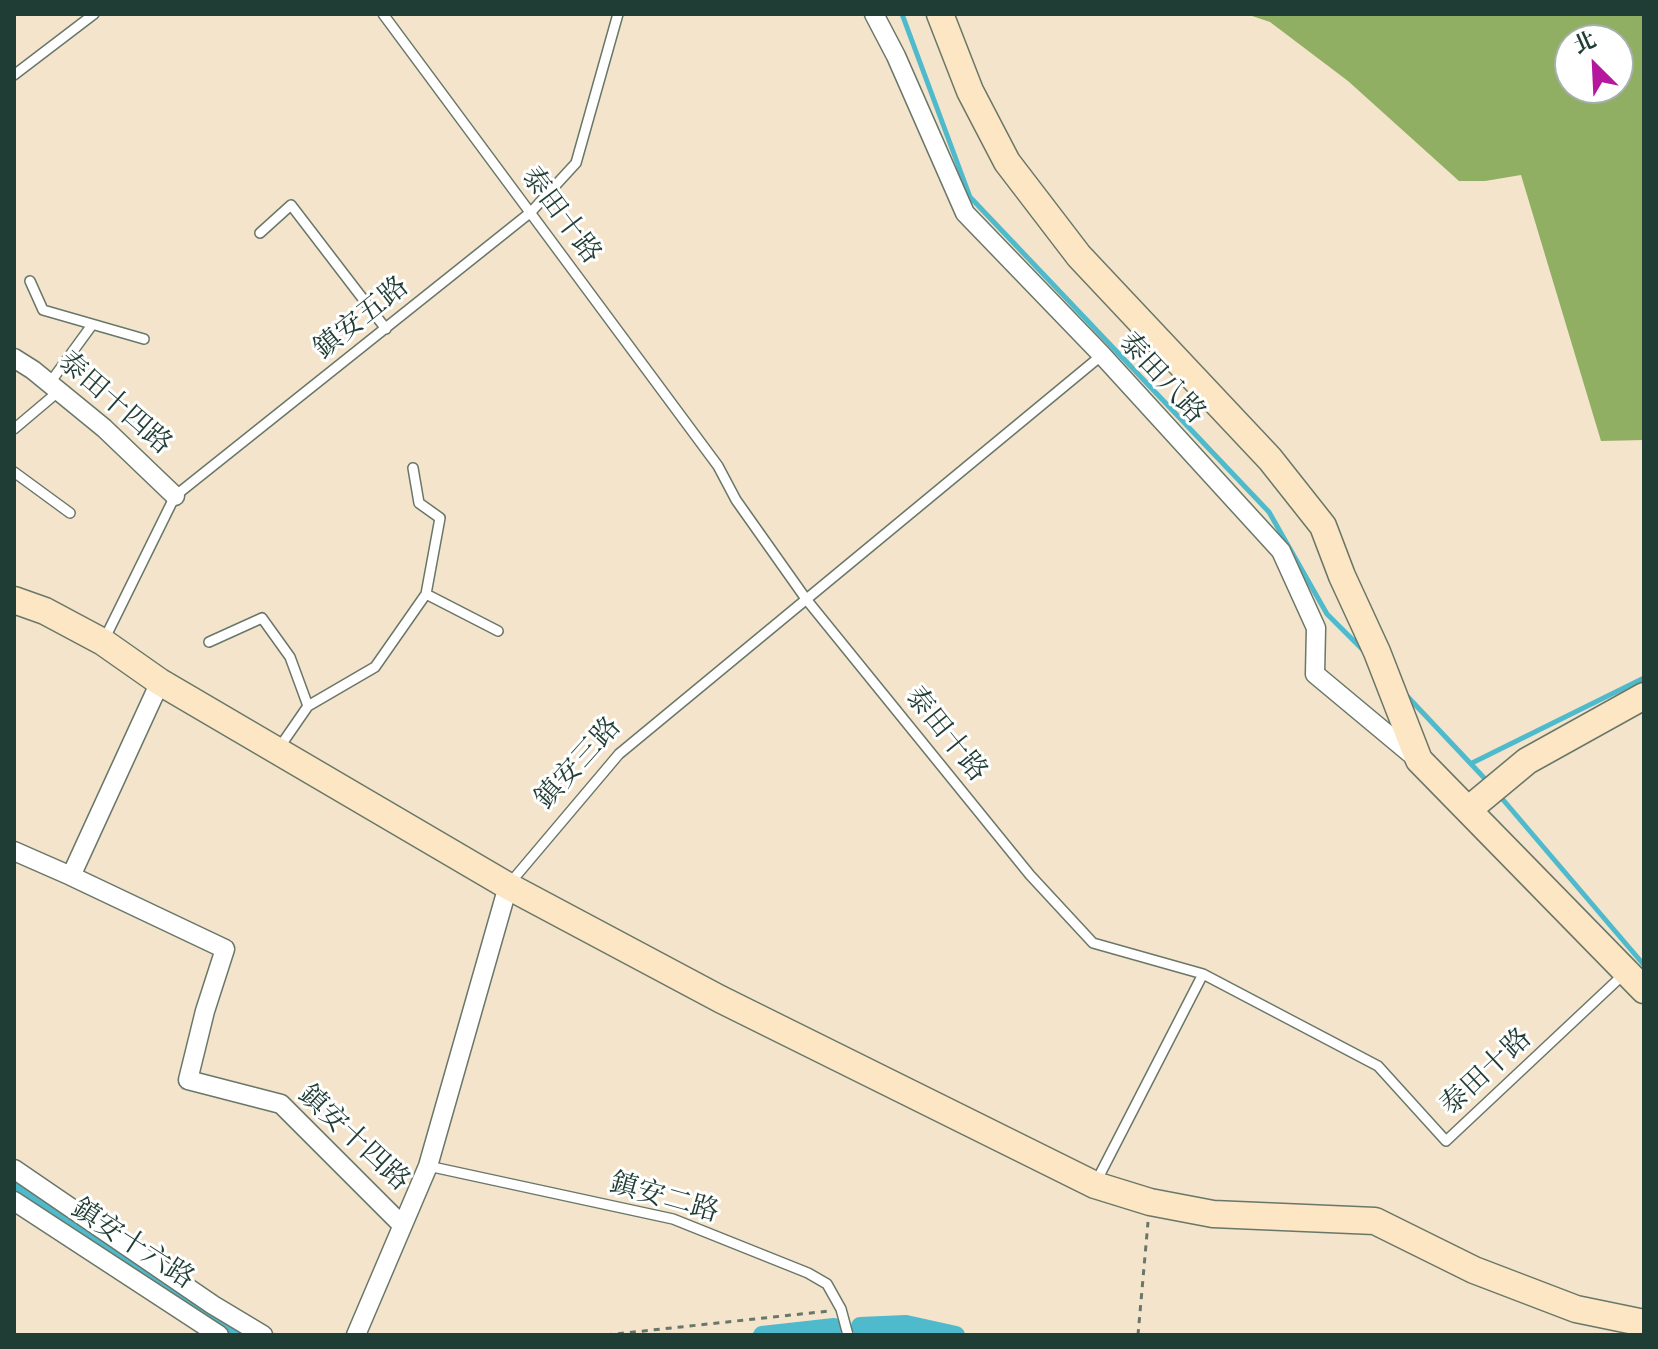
<!DOCTYPE html>
<meta charset="utf-8">
<style>
body{margin:0}
#map{position:relative;width:1658px;height:1349px;overflow:hidden;background:#f3e4cb;font-family:"Libre Bodoni","Noto Serif TC",serif}
canvas{display:block}
.frame{position:absolute;inset:0;border:16px solid #1f3d34;pointer-events:none}
.north{position:absolute;left:1554px;top:24px;width:80px;height:80px;box-sizing:border-box;background:#fff;border:2px solid #a5b1ae;border-radius:50%;rotate:336deg;font-size:22px;font-weight:700;line-height:32px;text-align:center;color:#1f3d34}
.north::after{content:'';display:block;margin:auto;width:28px;height:36px;background:#b5179e;clip-path:polygon(50% 0,100% 100%,50% 72%,0 100%)}
</style>
<div id="map">
<canvas width="1658" height="1349"></canvas>
<div class="frame"></div>
<div class="north">北</div>
</div>
<script>
const context = document.querySelector('canvas').getContext('2d');
context.lineJoin = 'round';
function fill(path, color) { context.fillStyle = color; context.fill(path, 'evenodd'); }
const shape = rows => new Path2D(rows.map(r => 'M' + r).join(''));
function stroke(path, color, width, dash) { context.strokeStyle = color; context.lineWidth = width; context.lineCap = dash ? 'butt' : 'round'; context.setLineDash(dash || []); context.stroke(path); }
function label(font, color, halo, rows, align = 'center') {
  context.font = font + ' "Libre Bodoni","Noto Serif TC",serif'; context.lineWidth = 6; context.setLineDash([]); context.textBaseline = 'middle'; context.strokeStyle = halo; context.fillStyle = color; for (const [text, x, y, turn = 0] of rows) {
    context.save(); context.translate(x, y); context.rotate((+turn || 0) * Math.PI / 180); context.textAlign = isNaN(turn) ? turn : align; if (halo) context.strokeText(text, 0, 0); context.fillText(text, 0, 0); context.restore();
  }
}
fill(shape([
 [1246,14,1644,14,1644,440,1601,441,1521,175,1485,181,1459,181,1348,81,1270,22],
 [1570,40,1618,40,1618,88,1570,88]
]), '#90af62');
stroke(shape([
 [902,14,970,197,1269,512,1327,614,1364,651],
 [1407,696,1488,782],
 [1472,763,1644,678],
 [1499,795,1644,965]
]), '#4fbacc', 5);
stroke(shape([
 [14,1186,237,1335],
 [860,1326,906,1324,956,1335],
 [762,1335,834,1327]
]), '#4fbacc', 18);
const lane = shape([
 [383,14,718,466,736,500,806,599,1030,875,1093,943,1203,974,1378,1066,1446,1141,1625,973],
 [14,75,94,14],
 [260,233,291,205,386,329],
 [30,281,43,310,144,339],
 [49,384,92,325],
 [14,429,59,391],
 [14,472,70,513],
 [426,594,498,631],
 [104,640,175,496,531,212,576,163,618,14],
 [209,642,262,618,290,657,308,706],
 [279,748,308,706,375,667,426,594,440,518,419,503,413,468],
 [510,883,619,754,1102,355],
 [428,1166,673,1219,808,1273,827,1284,841,1309,848,1335],
 [1096,1182,1203,974]
]);
const street = shape([
 [874,14,896,56,965,213,1102,355,1281,551,1316,628,1315,674,1417,759],
 [14,358,33,370,104,428,175,496],
 [14,851,71,876,160,682],
 [71,876,225,949,205,1011,188,1080,281,1104,402,1225],
 [14,1169,213,1305,263,1335],
 [14,1201,219,1335],
 [356,1335,428,1166,508,886]
]);
const secondary = shape([
 [940,14,970,91,1007,162,1079,256,1270,459,1323,526,1342,576,1377,652,1419,760,1644,990],
 [14,600,45,611,103,642,160,682,508,886,720,999,1095,1185,1150,1202,1213,1214,1375,1221,1474,1270,1576,1309,1644,1323],
 [1468,810,1527,761,1644,696]
]);
stroke(lane, '#697769', 12);
stroke(street, '#697769', 21);
stroke(secondary, '#697769', 29);
stroke(shape([
 [606,1335,829,1311],
 [1138,1335,1148,1222]
]), '#697769', 3, [6, 6]);
stroke(lane, '#fff', 9);
stroke(street, '#fff', 18);
stroke(secondary, '#fce6c4', 26);
label('28px', '#1f3d34', '#fff', [
 ["泰田十路",560,216,53],
 ["鎮安五路",362,319,-39],
 ["泰田八路",1161,379,47],
 ["泰田十四路",114,404,41],
 ["泰田十路",945,735,51],
 ["鎮安三路",579,764,-48],
 ["泰田十路",1487,1073,-43],
 ["鎮安十四路",353,1139,43],
 ["鎮安二路",664,1199,16],
 ["鎮安十六路",132,1245,33]
]);
</script>
